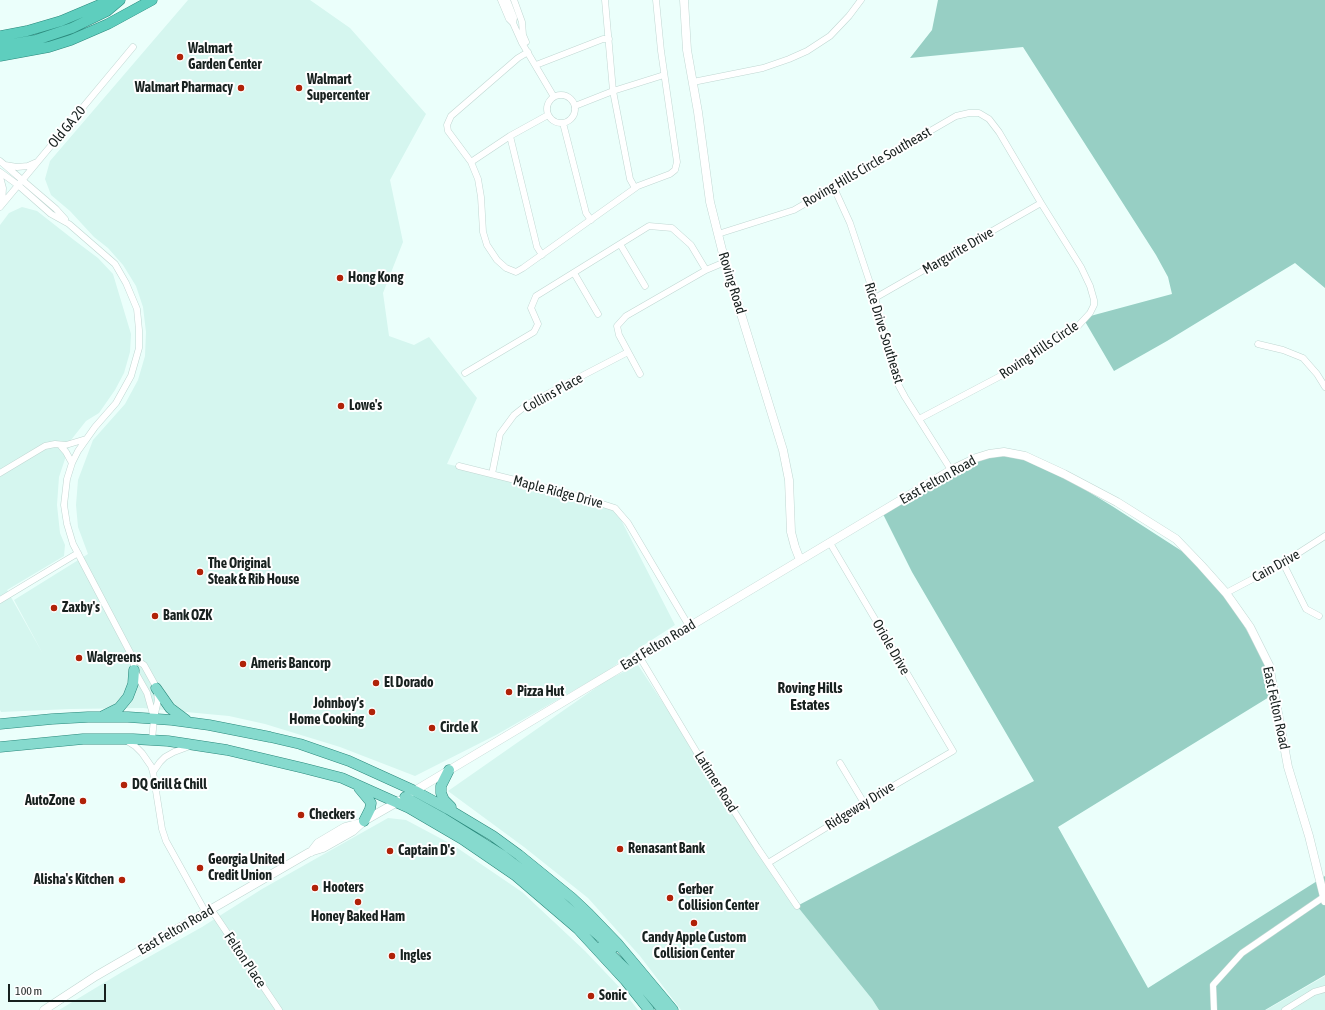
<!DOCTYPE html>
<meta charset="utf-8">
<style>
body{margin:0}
#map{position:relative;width:1325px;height:1010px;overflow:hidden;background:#ebfffb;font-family:"Asap Condensed",sans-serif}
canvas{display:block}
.scale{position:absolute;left:8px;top:984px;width:98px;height:18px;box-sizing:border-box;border:2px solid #18211f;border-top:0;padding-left:5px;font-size:12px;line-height:14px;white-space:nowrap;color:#18211f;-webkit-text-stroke:3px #fff;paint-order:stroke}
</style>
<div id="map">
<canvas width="1325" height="1010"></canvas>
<div class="scale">100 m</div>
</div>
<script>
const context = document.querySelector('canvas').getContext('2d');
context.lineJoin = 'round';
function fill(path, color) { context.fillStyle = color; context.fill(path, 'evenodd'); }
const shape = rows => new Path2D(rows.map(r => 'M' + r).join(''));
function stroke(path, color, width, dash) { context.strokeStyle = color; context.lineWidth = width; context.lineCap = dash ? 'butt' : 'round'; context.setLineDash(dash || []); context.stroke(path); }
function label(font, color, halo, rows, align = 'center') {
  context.font = font + ' "Asap Condensed",sans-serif'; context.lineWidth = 4; context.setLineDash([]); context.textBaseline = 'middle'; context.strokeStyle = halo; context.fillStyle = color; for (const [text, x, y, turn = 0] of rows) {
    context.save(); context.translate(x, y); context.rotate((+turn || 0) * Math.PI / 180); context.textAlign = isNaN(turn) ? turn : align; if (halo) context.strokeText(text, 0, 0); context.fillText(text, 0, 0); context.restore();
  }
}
fill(shape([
 [188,0,310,0,350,28,426,114,390,180,403,242,383,293,389,336,414,345,429,337,477,398,447,464,492,474,615,508,675,625,636,650,606,672,496,735,415,776,340,747,265,724,229,716,143,708,70,709,1,712,0,710,0,225,9,213,22,207,37,211,74,240,98,258,113,274,131,334,130,352,124,373,115,390,99,413,86,421,71,440,65,459,59,477,57,505,60,533,65,545,64,556,7,590,43,654,14,600,88,554,78,527,76,505,78,480,93,440,125,404,138,380,145,356,146,332,143,307,136,286,123,265,108,248,94,237,70,211,51,195,45,179,50,161],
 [638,665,797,906,872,999,879,1010,681,1010,640,956,588,898,524,847,448,791,607,680],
 [388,818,406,820,453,845,522,892,585,951,623,991,638,1010,59,1010,122,972,202,927,262,889],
 [1325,976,1325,1010,1266,1010]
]), '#d5f6ef');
fill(shape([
 [938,0,1325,0,1325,288,1295,263,1167,341,1114,371,1083,318,1172,294,1168,277,1156,255,1023,47,910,58,932,30],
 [996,453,1016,454,1048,467,1112,506,1191,557,1226,593,1265,663,1274,694,1058,827,1148,988,1325,876,1325,975,1265,1010,879,1010,872,999,797,906,1034,781,912,572,882,512,951,470]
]), '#97cfc4');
const minor = shape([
 [501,0,509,19,513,23,522,43,554,97],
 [507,0,514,18,513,23],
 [514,0,522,22,523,35,526,42],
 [605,0,613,91,630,179,635,188],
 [528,52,518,58,451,116,447,125,448,131,471,162,478,179,481,197,483,232,487,245,497,260,506,268,516,272,523,268,638,186,670,174,675,170,677,162,661,51,656,0],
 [536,65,603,39,609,39],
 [693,82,763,68,789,59,807,51,830,36,849,16,861,0],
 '547 109a14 14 0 1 1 28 0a14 14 0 1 1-28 0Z',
 [575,106,613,91,664,75],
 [563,123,586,213,591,220],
 [0,161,56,209,65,219],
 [471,162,510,136],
 [5,165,17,167,28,166,37,162],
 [0,172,18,185,51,214,69,224,107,257,115,264,126,283,137,309,139,330,139,348,131,376,116,403,95,427,78,451,72,463,67,479,64,505,67,524,73,544,133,658,134,670,147,693,154,718],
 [0,177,3,188,2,204],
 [834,188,850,223,875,298,899,386,905,397,951,470],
 [0,207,133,47],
 [718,234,794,210,956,116,969,113,979,113,989,119,999,132,1041,203,1081,267,1090,286,1094,300,1094,305,1090,313,1078,326,1010,371,919,419],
 [620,244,645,286],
 [542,255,537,247,510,136,548,115],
 [574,273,598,314],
 [875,298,1041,203],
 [1258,344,1283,350,1303,358,1317,374,1325,387],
 [465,373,534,332,538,324,531,308,536,296,649,226,672,228,691,245,706,270],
 [640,374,619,335,617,326,626,316,706,270,725,262],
 [60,445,66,452,72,463],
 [459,466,571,494,615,508,628,523,689,626],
 [0,473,45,446,55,444,66,445,86,439],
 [492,474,500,434,514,415,528,404,628,352],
 [1283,563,1306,609,1319,616],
 [1226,593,1283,563,1325,536],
 [0,600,78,553],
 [639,656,705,766,757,847,797,906],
 [133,658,144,665,154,683,157,693,158,700,154,718,152,740],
 [127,741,135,746,142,753,151,766,153,772,162,829,166,841,206,913],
 [840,763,864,803],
 [153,772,160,762,165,757,174,752,190,746],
 [768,863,850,813,864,803,953,751,830,543],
 [211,909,279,1010],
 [1214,1010,1213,985,1242,953,1325,896],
 [1285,1010,1314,992,1325,989]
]);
const tertiary = shape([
 [684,0,687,50,698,112,710,202,725,262,783,450,789,480,791,532,795,547,800,560],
 [411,793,951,470,976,458,989,454,1004,452,1025,456,1064,474,1117,502,1176,539,1201,565,1226,593,1250,627,1269,665,1288,767,1309,836,1325,901],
 [311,852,318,843,345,827,360,823],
 [44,1010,96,976,310,852,323,848,353,831,364,821,399,801]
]);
const primary = shape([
 [156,688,170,708,186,720],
 [103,716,119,708,128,697,133,684,134,670],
 [0,724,52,719,88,717,128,717,172,720,209,725,270,737,300,744,349,761,415,791,448,809,493,836,519,855,572,898,589,914,617,943,673,1010],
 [0,747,83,739,133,739,168,741,227,750,303,768,342,778,409,808,462,839,516,876,578,929,625,980,649,1010],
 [449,770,441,786,441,793,444,800,451,807],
 [359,788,369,800,371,803,370,809,364,821],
 [405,797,441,817,502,855,545,888,613,948],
 [602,946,637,980,663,1010]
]);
const trunk = shape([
 [0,36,27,31,61,21,111,0],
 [0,46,36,40,72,28,107,11,120,0],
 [0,56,49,47,71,40,108,24,152,0]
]);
stroke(minor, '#c0d7d2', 7);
stroke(tertiary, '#c0d7d2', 9);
stroke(primary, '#2b897c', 11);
stroke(trunk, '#2b897c', 11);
stroke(minor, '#fff', 6);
stroke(tertiary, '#fff', 8);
stroke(primary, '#86dace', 10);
stroke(trunk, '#5ecebe', 10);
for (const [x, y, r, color] of [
 [180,57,4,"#b02208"],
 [241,88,4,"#b02208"],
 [299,88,4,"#b02208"],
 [340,278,4,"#b02208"],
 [341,406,4,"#b02208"],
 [200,572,4,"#b02208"],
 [54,608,4,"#b02208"],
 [155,616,4,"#b02208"],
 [79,658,4,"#b02208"],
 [243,664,4,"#b02208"],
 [376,683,4,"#b02208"],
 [509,692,4,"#b02208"],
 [372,712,4,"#b02208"],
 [432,728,4,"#b02208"],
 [124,785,4,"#b02208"],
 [83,801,4,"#b02208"],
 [301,815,4,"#b02208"],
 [620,849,4,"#b02208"],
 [390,851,4,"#b02208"],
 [200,868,4,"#b02208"],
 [122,880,4,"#b02208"],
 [315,888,4,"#b02208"],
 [670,898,4,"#b02208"],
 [358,902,4,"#b02208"],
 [694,923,4,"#b02208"],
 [392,956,4,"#b02208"],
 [591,996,4,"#b02208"]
]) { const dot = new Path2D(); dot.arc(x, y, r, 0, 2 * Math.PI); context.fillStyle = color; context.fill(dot); stroke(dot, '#fff', 1.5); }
label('bold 14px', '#18211f', '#fff', [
 ["Walmart",188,49],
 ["Garden Center",188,65],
 ["Walmart",307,80],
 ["Supercenter",307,96],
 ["Walmart Pharmacy",233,88,"right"],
 ["Hong Kong",348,278],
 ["Lowe's",349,406],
 ["The Original",208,564],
 ["Steak & Rib House",208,580],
 ["Zaxby's",62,608],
 ["Bank OZK",163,616],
 ["Walgreens",87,658],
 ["Ameris Bancorp",251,664],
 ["El Dorado",384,683],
 ["Pizza Hut",517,692],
 ["Johnboy’s",364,704,"right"],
 ["Home Cooking",364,720,"right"],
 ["Circle K",440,728],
 ["DQ Grill & Chill",132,785],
 ["AutoZone",75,801,"right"],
 ["Checkers",309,815],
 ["Renasant Bank",628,849],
 ["Captain D's",398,851],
 ["Georgia United",208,860],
 ["Credit Union",208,876],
 ["Alisha's Kitchen",114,880,"right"],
 ["Hooters",323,888],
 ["Gerber",678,890],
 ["Collision Center",678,906],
 ["Honey Baked Ham",358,917,"center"],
 ["Candy Apple Custom",694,938,"center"],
 ["Collision Center",694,954,"center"],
 ["Ingles",400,956],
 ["Sonic",599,996]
], 'left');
label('14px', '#18211f', '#fff', [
 ["Old GA 20",67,127,-50],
 ["Roving Hills Circle Southeast",867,167,-30],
 ["Margurite Drive",958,251,-30],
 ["Roving Road",732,283,73],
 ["Rice Drive Southeast",884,333,73],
 ["Roving Hills Circle",1039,350,-34],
 ["Collins Place",553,393,-29],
 ["East Felton Road",938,480,-29],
 ["Maple Ridge Drive",558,492,15],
 ["Cain Drive",1276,566,-29],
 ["East Felton Road",658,645,-31],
 ["Oriole Drive",891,647,60],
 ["East Felton Road",1276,708,78],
 ["Latimer Road",716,782,58],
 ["Ridgeway Drive",860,806,-32],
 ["East Felton Road",176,930,-30],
 ["Felton Place",245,960,56]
]);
label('bold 15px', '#18211f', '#fff', [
 ["Roving Hills",810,688],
 ["Estates",810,705]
]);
</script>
